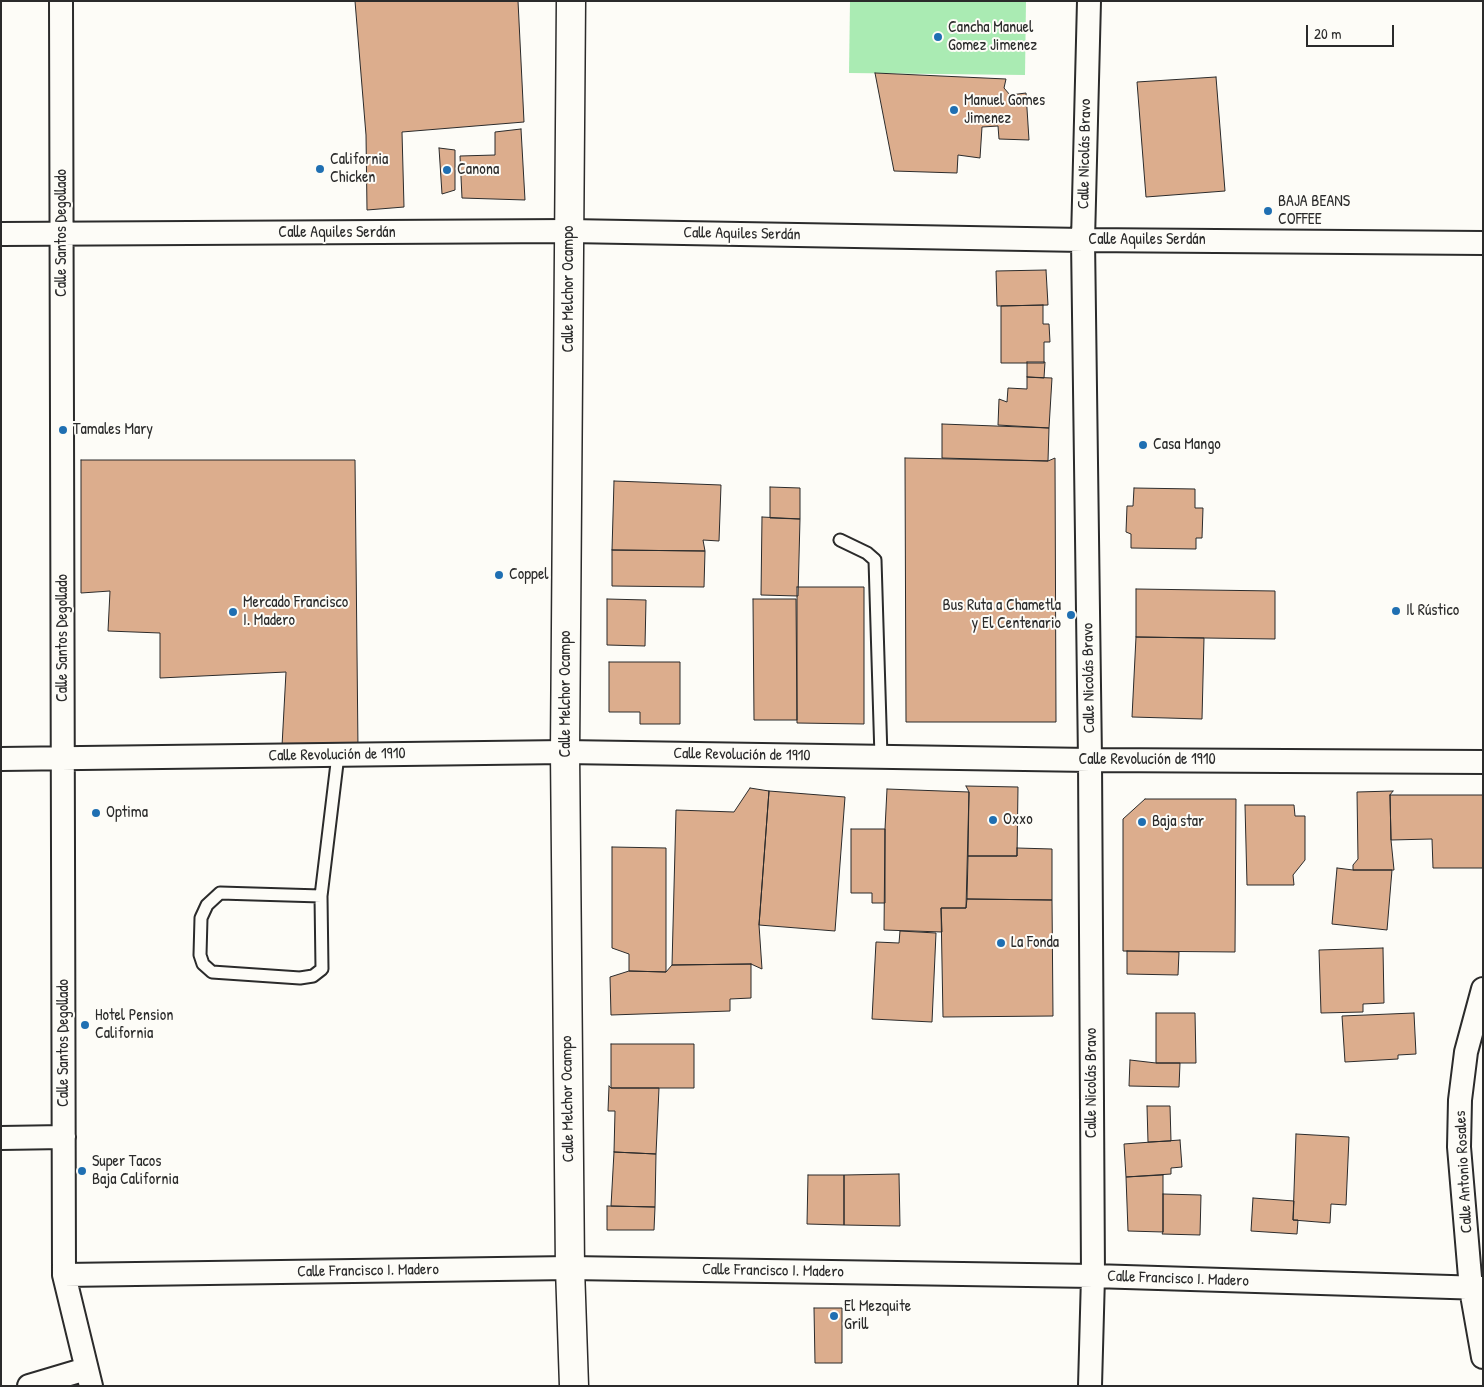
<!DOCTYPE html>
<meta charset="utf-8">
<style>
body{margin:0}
#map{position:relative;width:1484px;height:1387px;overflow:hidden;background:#fdfcf7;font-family:"Patrick Hand",sans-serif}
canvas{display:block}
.frame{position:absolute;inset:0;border:2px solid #2b2b2b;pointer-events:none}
.scale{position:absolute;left:1306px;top:25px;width:88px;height:22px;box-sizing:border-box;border:2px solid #2b2b2b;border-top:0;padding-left:6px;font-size:15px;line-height:18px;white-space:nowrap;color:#2b2b2b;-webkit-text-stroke:4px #fdfcf7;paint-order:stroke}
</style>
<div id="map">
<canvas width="1484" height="1387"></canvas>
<div class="frame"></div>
<div class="scale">20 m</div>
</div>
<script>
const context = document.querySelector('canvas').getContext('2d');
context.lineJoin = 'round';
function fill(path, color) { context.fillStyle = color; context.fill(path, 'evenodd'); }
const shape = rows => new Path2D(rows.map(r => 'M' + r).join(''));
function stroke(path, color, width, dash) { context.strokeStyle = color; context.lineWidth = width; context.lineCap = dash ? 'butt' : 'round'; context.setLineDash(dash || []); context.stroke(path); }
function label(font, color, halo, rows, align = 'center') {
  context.font = font + ' "Patrick Hand",sans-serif'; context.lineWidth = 4; context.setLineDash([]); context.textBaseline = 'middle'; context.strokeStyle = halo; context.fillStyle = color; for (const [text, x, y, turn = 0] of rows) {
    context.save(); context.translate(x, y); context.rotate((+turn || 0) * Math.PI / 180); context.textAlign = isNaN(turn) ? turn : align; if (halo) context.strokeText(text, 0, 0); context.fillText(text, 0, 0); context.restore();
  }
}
fill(shape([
 [850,1,1026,1,1025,75,849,73]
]), '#aaebb3');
const building = shape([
 [355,1,518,1,524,122,402,132,404,207,367,210,366,135,355,1],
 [875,73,1006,79,1004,88,1010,95,1026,93,1029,140,999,139,998,126,982,127,980,158,958,155,957,173,894,171,875,73],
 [1216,77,1225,191,1146,197,1137,82,1216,77],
 [521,129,525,200,462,198,460,156,495,155,495,132,521,129],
 [439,148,455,150,455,190,442,194,439,148],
 [1046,270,1048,305,997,306,996,271,1046,270],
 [1043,305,1043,324,1049,324,1050,342,1044,342,1044,363,1001,363,1001,306,1043,305],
 [1027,362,1045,362,1044,378,1027,377,1027,362],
 [1027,377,1052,378,1049,428,998,425,999,399,1007,402,1008,388,1027,389,1027,377],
 [942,424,1049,428,1048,461,942,458,942,424],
 [905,458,1048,461,1055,458,1056,722,906,722,905,458],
 [81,460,355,460,358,749,282,746,286,672,160,678,160,633,108,631,110,591,81,593,81,460],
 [614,481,721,485,719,541,703,540,705,551,612,550,614,481],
 [770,487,800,488,800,519,770,518,770,487],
 [1134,488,1195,489,1195,508,1203,508,1202,538,1196,538,1196,549,1131,548,1131,534,1126,532,1127,506,1133,506,1134,488],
 [762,517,800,519,798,596,761,595,762,517],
 [612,550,705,551,704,587,612,586,612,550],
 [797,587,864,587,864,724,797,723,797,587],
 [1136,589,1275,591,1275,639,1136,637,1136,589],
 [607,599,646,600,645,646,607,645,607,599],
 [753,599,796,599,797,720,754,720,753,599],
 [1136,637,1204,638,1202,719,1132,717,1136,637],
 [609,662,680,662,680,724,640,724,640,712,609,712,609,662],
 [966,786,1018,787,1017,856,968,856,969,792,966,786],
 [750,788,769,791,759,925,762,969,751,964,672,965,676,810,734,812,750,788],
 [887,789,969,792,966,908,941,908,942,932,884,930,885,829,887,789],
 [769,791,845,797,835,931,759,925,769,791],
 [1393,791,1390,795,1391,840,1394,870,1353,870,1353,865,1358,859,1357,792,1393,791],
 [1390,795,1483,795,1483,868,1433,868,1432,839,1391,840,1390,795],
 [1145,799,1236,799,1235,952,1123,951,1123,819,1145,799],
 [1245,805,1294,805,1295,816,1305,816,1305,860,1293,875,1294,885,1247,885,1245,805],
 [851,829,885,829,885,903,872,903,872,893,851,893,851,829],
 [612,847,666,848,666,972,629,971,629,954,612,948,612,847],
 [1017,848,1052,849,1052,900,967,899,968,856,1017,856,1017,848],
 [1337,868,1353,870,1392,870,1387,930,1332,924,1337,868],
 [967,899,1052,900,1053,1016,943,1017,941,908,966,908,967,899],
 [900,931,936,933,932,1022,872,1019,876,942,899,943,900,931],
 [1383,948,1384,1003,1363,1004,1363,1012,1321,1013,1319,950,1383,948],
 [1127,951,1179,952,1178,975,1127,974,1127,951],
 [751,964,751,998,730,999,730,1011,611,1015,610,977,629,971,666,972,672,965,751,964],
 [1156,1013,1195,1013,1196,1063,1156,1063,1156,1013],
 [1414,1013,1416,1054,1398,1055,1398,1059,1345,1062,1342,1016,1414,1013],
 [611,1044,694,1044,694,1088,611,1088,611,1044],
 [1130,1060,1156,1063,1180,1063,1179,1087,1129,1086,1130,1060],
 [609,1086,611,1088,659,1088,656,1154,614,1152,615,1111,608,1111,609,1086],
 [1147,1106,1170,1106,1171,1141,1148,1142,1147,1106],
 [1296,1134,1349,1137,1346,1205,1331,1204,1330,1223,1293,1220,1296,1134],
 [1180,1140,1182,1167,1171,1168,1171,1174,1126,1177,1124,1144,1180,1140],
 [614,1152,656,1154,655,1207,611,1206,614,1152],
 [899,1174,900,1226,844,1225,844,1175,899,1174],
 [808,1175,844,1175,844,1225,807,1224,808,1175],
 [1163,1175,1163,1232,1128,1231,1126,1177,1163,1175],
 [1163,1194,1201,1195,1200,1235,1162,1234,1163,1232,1163,1194],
 [1253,1198,1294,1201,1293,1220,1298,1220,1297,1234,1251,1231,1253,1198],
 [607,1206,655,1207,654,1230,607,1230,607,1206],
 [814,1308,842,1308,842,1363,815,1363,814,1308]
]);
fill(building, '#dcad8d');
stroke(building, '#2b2b2b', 1);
const lane = shape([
 [840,540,867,553,875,560,881,757],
 [321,896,220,893,207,905,201,918,200,955,203,964,212,972,300,978,313,976,322,969,321,896,338,755]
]);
const street = shape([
 [61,1,64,1275,91,1386],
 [1089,1,1083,240,1090,760,1093,1276,1090,1386],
 [1,234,569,231,1083,240,1483,243],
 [1,759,565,752,1090,760,1483,762],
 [1483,989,1466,1052,1460,1100,1459,1147,1471,1289,1483,1357],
 [1,1138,64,1137],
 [64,1275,570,1268,1093,1276,1483,1288],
 [29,1386,86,1369]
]);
const secondary = shape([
 [571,1,565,752,570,1268,574,1386]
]);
stroke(lane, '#2b2b2b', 15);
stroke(street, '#2b2b2b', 26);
stroke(secondary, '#2b2b2b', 31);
stroke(lane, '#fdfcf7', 11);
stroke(street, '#fdfcf7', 22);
stroke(secondary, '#fdfcf7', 28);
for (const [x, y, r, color] of [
 [938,37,5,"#1f6fb2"],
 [954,110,5,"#1f6fb2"],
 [320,169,5,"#1f6fb2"],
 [447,170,5,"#1f6fb2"],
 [1268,211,5,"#1f6fb2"],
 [63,430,5,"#1f6fb2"],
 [1143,445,5,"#1f6fb2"],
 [499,575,5,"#1f6fb2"],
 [1396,611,5,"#1f6fb2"],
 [233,612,5,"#1f6fb2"],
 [1071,615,5,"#1f6fb2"],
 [96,813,5,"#1f6fb2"],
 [993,820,5,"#1f6fb2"],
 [1142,822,5,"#1f6fb2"],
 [1001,943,5,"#1f6fb2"],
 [85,1025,5,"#1f6fb2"],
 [82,1171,5,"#1f6fb2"],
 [834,1316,5,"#1f6fb2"]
]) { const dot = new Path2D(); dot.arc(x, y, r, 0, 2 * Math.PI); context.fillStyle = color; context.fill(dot); stroke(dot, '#fdfcf7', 2); }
label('16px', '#2b2b2b', '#fdfcf7', [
 ["Cancha Manuel",948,28],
 ["Gomez Jimenez",948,46],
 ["Manuel Gomes",964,101],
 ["Jimenez",964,119],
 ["California",330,160],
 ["Chicken",330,178],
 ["Canona",457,170],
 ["BAJA BEANS",1278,202],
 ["COFFEE",1278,220],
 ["Tamales Mary",73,430],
 ["Casa Mango",1153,445],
 ["Coppel",509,575],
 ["Mercado Francisco",243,603],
 ["I. Madero",243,621],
 ["Bus Ruta a Chametla",1061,606,"right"],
 ["y El Centenario",1061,624,"right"],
 ["Il Rústico",1406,611],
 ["Optima",106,813],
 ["Oxxo",1003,820],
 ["Baja star",1152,822],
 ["La Fonda",1011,943],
 ["Hotel Pension",95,1016],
 ["California",95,1034],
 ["Super Tacos",92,1162],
 ["Baja California",92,1180],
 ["El Mezquite",844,1307],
 ["Grill",844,1325]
], 'left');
label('16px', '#2b2b2b', '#fdfcf7', [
 ["Calle Nicolás Bravo",1085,154,-89],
 ["Calle Santos Degollado",62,233,-90],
 ["Calle Aquiles Serdán",337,233],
 ["Calle Aquiles Serdán",742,234,1],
 ["Calle Aquiles Serdán",1147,240],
 ["Calle Melchor Ocampo",569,289,-90],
 ["Calle Santos Degollado",63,638,-90],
 ["Calle Nicolás Bravo",1089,678,-91],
 ["Calle Melchor Ocampo",566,694,-90],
 ["Calle Revolución de 1910",337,755,-1],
 ["Calle Revolución de 1910",742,755,1],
 ["Calle Revolución de 1910",1147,760],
 ["Calle Santos Degollado",64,1043,-90],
 ["Calle Nicolás Bravo",1092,1083,-90],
 ["Calle Melchor Ocampo",568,1099,-91],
 ["Calle Antonio Rosales",1464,1172,-93],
 ["Calle Francisco I. Madero",368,1271,-1],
 ["Calle Francisco I. Madero",773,1271,1],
 ["Calle Francisco I. Madero",1178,1279,2]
]);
</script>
